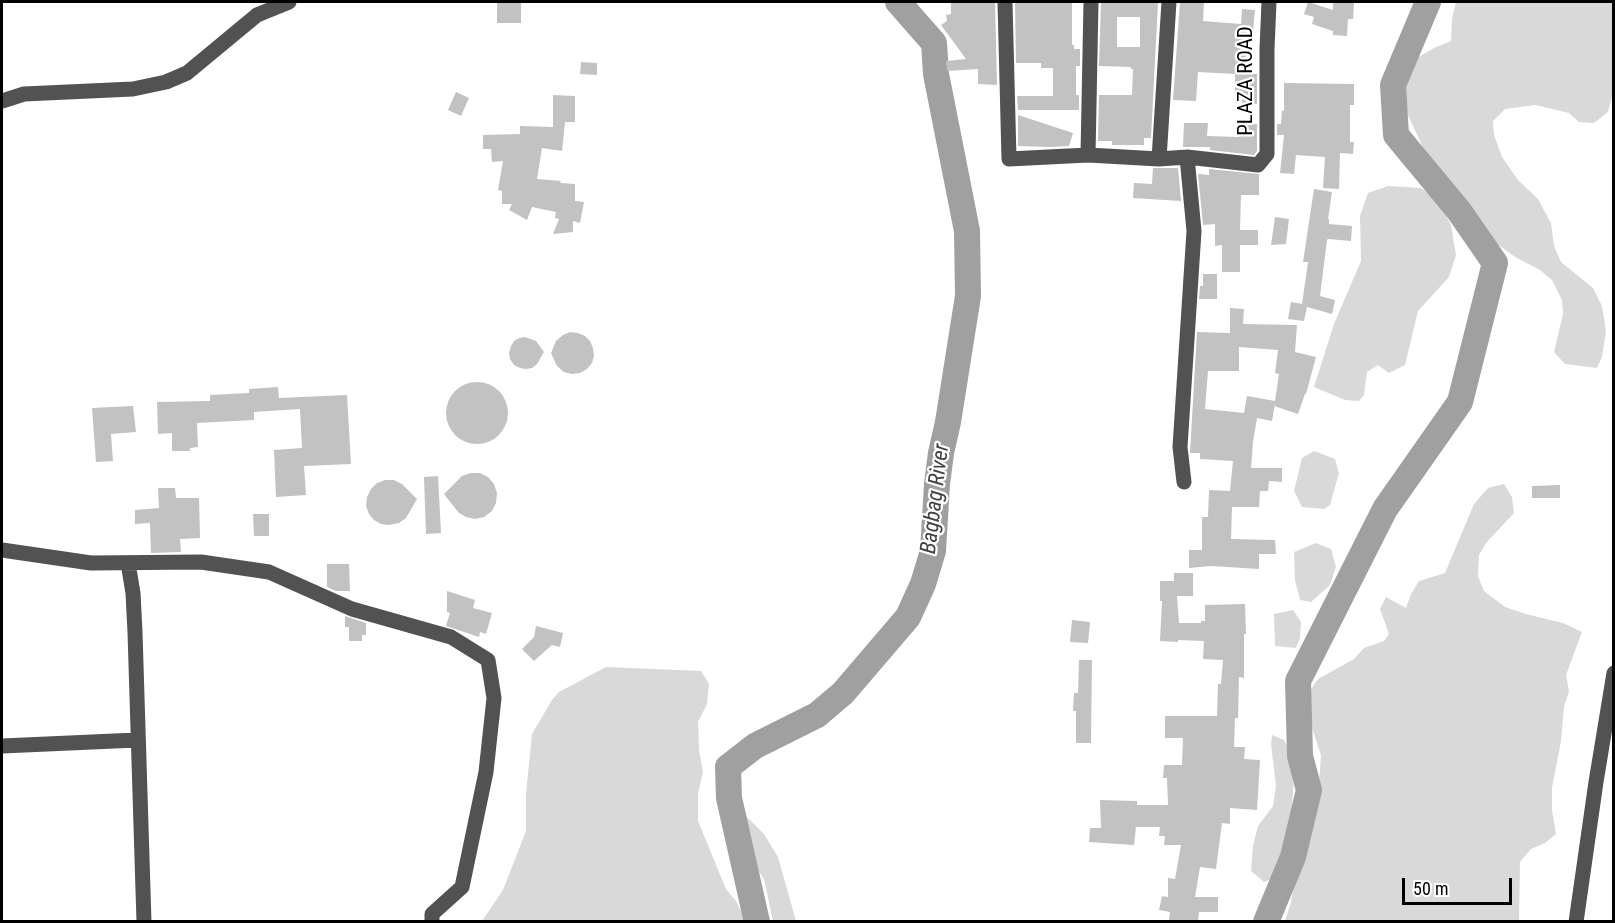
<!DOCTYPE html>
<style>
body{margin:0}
#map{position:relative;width:1615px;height:923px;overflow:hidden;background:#fff;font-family:"Roboto Condensed",sans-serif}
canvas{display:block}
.frame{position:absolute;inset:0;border:3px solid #000;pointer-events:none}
.scale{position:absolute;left:1402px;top:878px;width:110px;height:27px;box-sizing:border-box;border:3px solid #000;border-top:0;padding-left:8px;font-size:18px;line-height:21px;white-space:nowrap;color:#000;-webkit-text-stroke:4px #fff;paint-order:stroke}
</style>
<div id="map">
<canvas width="1615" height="923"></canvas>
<div class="frame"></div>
<div class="scale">50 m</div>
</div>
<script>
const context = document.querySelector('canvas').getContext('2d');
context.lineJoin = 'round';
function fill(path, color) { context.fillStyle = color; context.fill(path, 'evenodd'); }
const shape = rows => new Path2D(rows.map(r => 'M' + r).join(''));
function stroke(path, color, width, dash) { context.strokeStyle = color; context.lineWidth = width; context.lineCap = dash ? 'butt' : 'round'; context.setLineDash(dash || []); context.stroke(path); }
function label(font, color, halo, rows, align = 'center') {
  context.font = font + ' "Roboto Condensed",sans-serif'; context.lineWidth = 4.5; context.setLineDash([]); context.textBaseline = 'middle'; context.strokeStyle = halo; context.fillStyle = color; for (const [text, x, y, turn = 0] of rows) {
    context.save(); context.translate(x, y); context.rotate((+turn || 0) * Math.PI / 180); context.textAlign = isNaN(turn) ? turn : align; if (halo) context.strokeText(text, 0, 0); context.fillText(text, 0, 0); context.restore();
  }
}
fill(shape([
 [1456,2,1613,2,1613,72,1612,97,1608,112,1594,123,1579,122,1569,113,1535,105,1505,109,1493,121,1494,135,1502,157,1518,180,1538,199,1551,223,1554,246,1561,262,1593,288,1602,306,1606,331,1602,357,1597,368,1565,364,1554,352,1563,314,1562,300,1552,280,1540,270,1515,257,1496,243,1480,219,1437,170,1425,152,1408,115,1404,87,1406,75,1415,59,1434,48,1451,41,1452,19],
 [1388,186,1421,188,1436,199,1445,213,1451,225,1456,255,1449,277,1418,311,1405,365,1389,373,1378,365,1367,372,1364,395,1359,401,1345,400,1314,387,1334,324,1361,261,1360,216,1368,193],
 [1314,451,1335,459,1339,473,1330,505,1324,509,1302,507,1294,491,1302,458],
 [1504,484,1512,497,1514,513,1486,543,1479,555,1478,576,1484,591,1505,607,1526,614,1563,623,1582,632,1566,675,1569,691,1564,707,1561,741,1552,788,1552,810,1556,834,1545,843,1531,849,1520,862,1519,921,1285,921,1291,902,1297,867,1307,839,1316,809,1319,783,1321,755,1308,716,1307,695,1318,679,1354,659,1364,648,1384,641,1389,634,1380,609,1386,597,1406,608,1411,594,1419,581,1445,573,1474,504,1488,488],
 [1316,543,1331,549,1336,567,1330,585,1311,602,1300,600,1295,580,1294,552],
 [1293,610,1301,622,1300,638,1296,648,1275,646,1274,614],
 [606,667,701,671,709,684,707,704,698,722,699,750,703,772,698,793,698,821,726,889,736,901,746,921,482,921,503,890,526,831,526,793,532,734,552,700,559,692],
 [1272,735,1284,740,1292,755,1294,774,1293,793,1291,814,1286,843,1276,877,1264,882,1251,871,1253,846,1258,826,1273,806,1276,786,1271,744],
 [744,814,764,834,778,857,796,921,773,921,764,879,745,852,733,831]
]), '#d9d9d9');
stroke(shape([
 [757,922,729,798,728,767,755,746,817,715,843,693,908,617,923,584,933,551,937,484,941,453,948,422,968,296,967,231,936,74,934,43,898,2],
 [1266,922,1293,857,1309,790,1300,756,1298,681,1385,509,1460,402,1495,263,1459,211,1396,135,1393,85,1428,2]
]), '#a0a0a0', 26);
fill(shape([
 [951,2,995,2,997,85,978,84,978,69,947,71,946,61,966,59,941,25,947,21,946,15,951,14],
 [1015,2,1072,2,1072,45,1074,45,1074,49,1080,49,1080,66,1076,66,1076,95,1079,95,1079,110,1018,110,1017,96,1053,96,1053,68,1041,68,1041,63,1016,63],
 [1101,2,1158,2,1151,138,1144,138,1144,145,1112,145,1112,141,1098,141,1099,95,1132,95,1133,69,1131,69,1131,67,1099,66],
 [1117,17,1140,17,1140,47,1117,47],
 [1180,2,1204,2,1203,21,1241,24,1242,9,1255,10,1253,32,1247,31,1245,74,1257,74,1257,104,1242,103,1243,91,1235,91,1235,74,1198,72,1196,101,1173,100],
 [1308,2,1333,10,1333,2,1354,3,1353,19,1348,19,1347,36,1333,35,1333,31,1312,24,1314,17,1304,14],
 [497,3,521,3,521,23,497,23],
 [581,62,597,63,597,75,580,74],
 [1284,83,1354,84,1354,105,1350,105,1350,142,1354,142,1353,154,1340,153,1339,189,1323,188,1325,157,1296,155,1294,174,1280,173,1284,135,1277,135,1277,124,1281,124,1282,110,1284,111],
 [456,92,469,98,461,116,448,110],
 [553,95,575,96,575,122,565,122,562,151,542,148,537,179,561,181,560,183,575,184,575,201,584,202,580,223,573,221,573,232,553,234,559,219,555,218,556,212,532,207,527,220,509,210,512,204,502,204,502,191,498,190,503,161,492,162,491,149,483,149,483,135,520,134,520,126,553,127],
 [1018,115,1073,133,1069,146,1049,147,1018,146],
 [1184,123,1208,123,1207,136,1239,137,1239,130,1242,130,1242,124,1257,124,1257,151,1254,155,1210,150,1210,147,1183,147],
 [1153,168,1178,168,1181,201,1133,198,1134,183,1152,184],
 [1209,169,1259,174,1259,195,1241,195,1240,230,1258,230,1258,245,1240,245,1240,272,1222,272,1222,245,1215,246,1215,224,1203,225,1198,174,1209,175],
 [1314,189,1332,192,1328,219,1329,219,1329,224,1352,226,1351,241,1328,239,1327,240,1320,296,1335,300,1332,314,1307,307,1304,321,1288,319,1291,302,1302,304,1308,262,1303,262],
 [1275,217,1289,219,1286,244,1271,245],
 [1203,274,1217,274,1217,299,1199,299,1200,286,1203,286],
 [1230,308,1244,309,1243,324,1297,325,1295,352,1316,357,1306,394,1305,394,1298,414,1274,406,1275,404,1272,421,1257,418,1253,442,1251,468,1282,468,1282,482,1269,481,1268,491,1260,491,1259,507,1232,507,1231,539,1275,540,1276,554,1259,554,1259,569,1211,566,1189,568,1189,550,1202,550,1202,517,1208,517,1209,490,1230,491,1233,461,1200,459,1200,453,1190,453,1197,332,1230,333],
 [1239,347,1278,350,1275,373,1279,374,1275,401,1247,396,1244,413,1205,409,1208,371,1239,371],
 [570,332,578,333,585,336,590,341,593,348,594,356,592,363,587,369,580,373,572,374,564,372,557,366,551,353,556,341,563,335],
 [525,337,536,341,544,352,537,364,532,368,526,369,520,368,514,365,510,359,509,353,511,346,514,341,519,338],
 '446 413a31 31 0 1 1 62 0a31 31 0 1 1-62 0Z',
 [278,387,279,398,347,395,351,464,304,466,306,495,276,497,274,450,302,448,300,409,254,412,254,420,197,423,198,447,190,448,190,451,172,451,172,433,158,434,157,402,210,401,210,395,249,393,249,389],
 [133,406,136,432,111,434,113,461,96,462,92,408],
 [471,473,480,473,488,477,494,484,497,493,496,503,492,511,484,517,475,519,466,517,459,513,444,494,462,476],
 [438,476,441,533,426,534,424,477],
 [385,480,394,480,402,484,417,499,406,518,399,523,389,525,381,524,374,520,369,514,366,506,367,497,371,489,377,483],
 [1560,485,1560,498,1532,498,1532,486],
 [158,488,175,488,176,498,199,498,200,538,180,539,181,552,151,553,150,523,135,524,135,510,159,508],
 [253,514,269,514,269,536,254,536],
 [327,564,349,564,350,591,336,591,327,587],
 [1174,573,1193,573,1193,596,1177,596,1179,623,1201,623,1201,621,1205,621,1205,605,1245,604,1246,634,1244,634,1244,678,1239,677,1238,718,1235,718,1234,747,1245,747,1244,759,1260,760,1257,810,1230,808,1230,824,1222,823,1216,869,1200,867,1195,897,1218,897,1218,912,1199,912,1198,921,1180,921,1180,920,1169,920,1170,912,1159,910,1162,896,1168,897,1168,878,1175,879,1181,845,1164,845,1165,836,1159,836,1160,827,1136,827,1134,845,1089,842,1090,828,1101,828,1100,800,1137,801,1137,805,1168,805,1167,778,1163,778,1164,765,1182,765,1183,738,1165,738,1165,716,1217,716,1218,684,1221,684,1223,660,1203,659,1204,641,1178,640,1178,642,1160,641,1162,601,1160,601,1160,581,1174,581],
 [447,591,475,600,473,608,492,613,486,634,480,632,479,637,446,626,450,613,447,612],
 [345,616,366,623,366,635,362,635,362,641,349,641,349,627,345,627],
 [1072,620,1090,622,1088,643,1070,642],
 [536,626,563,633,560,647,552,645,534,661,522,649,534,637],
 [1079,660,1092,660,1091,743,1076,743,1076,711,1073,711,1074,693,1078,693]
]), '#c2c2c2');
stroke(shape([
 [1005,2,1009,159,1088,155,1159,159,1187,157,1258,165,1267,154,1267,49,1269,2],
 [2,101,24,94,133,89,166,82,187,73,257,15,289,2],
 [1088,155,1091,2],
 [1159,159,1169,2],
 [1184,482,1180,447,1194,231,1187,157],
 [2,550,91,563,201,562,269,572,352,609,451,637,488,660,494,698,486,772,462,887,432,914,432,922],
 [128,563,133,593,135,632,144,922],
 [2,746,137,740],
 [1576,922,1596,782,1614,673]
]), '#525252', 15);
label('21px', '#000', '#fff', [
 ["PLAZA ROAD",1247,81,-90]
]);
label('italic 22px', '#414141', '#fff', [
 ["Bagbag River",936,499,-83]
]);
</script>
